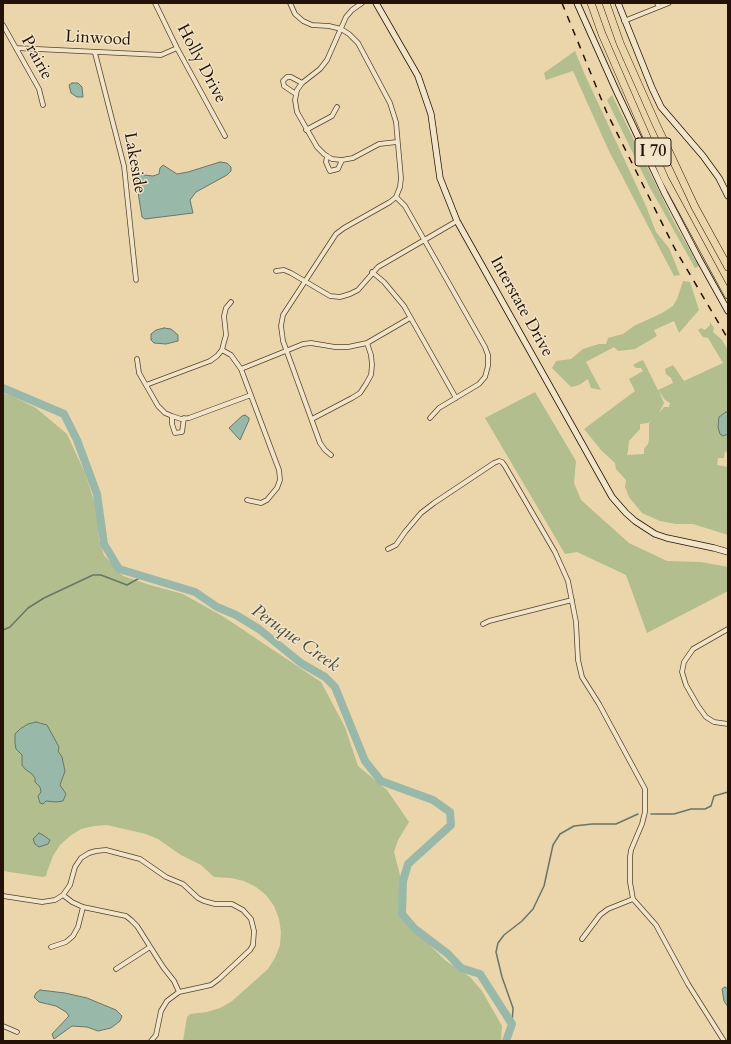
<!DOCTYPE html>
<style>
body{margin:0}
#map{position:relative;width:731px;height:1044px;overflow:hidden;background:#ebd5ab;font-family:Cardo,serif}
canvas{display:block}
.frame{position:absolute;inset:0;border:4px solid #231205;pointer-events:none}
</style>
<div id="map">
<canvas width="731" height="1044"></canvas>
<div class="frame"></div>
</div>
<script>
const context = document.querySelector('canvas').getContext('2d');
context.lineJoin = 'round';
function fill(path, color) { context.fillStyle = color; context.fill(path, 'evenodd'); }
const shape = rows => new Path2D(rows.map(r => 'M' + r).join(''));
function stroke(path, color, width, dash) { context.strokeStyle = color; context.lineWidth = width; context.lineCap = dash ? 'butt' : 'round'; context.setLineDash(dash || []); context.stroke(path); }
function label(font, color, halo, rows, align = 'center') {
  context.font = font + ' Cardo,serif'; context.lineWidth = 3; context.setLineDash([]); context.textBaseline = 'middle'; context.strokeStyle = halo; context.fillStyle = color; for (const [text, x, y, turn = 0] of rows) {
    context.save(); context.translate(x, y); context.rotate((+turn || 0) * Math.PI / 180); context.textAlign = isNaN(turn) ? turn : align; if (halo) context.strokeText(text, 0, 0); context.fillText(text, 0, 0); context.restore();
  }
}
fill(shape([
 [575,51,585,75,646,206,656,232,669,248,680,275,674,276,608,149,573,71,546,80,544,73],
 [612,95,675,224,699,266,695,268,649,186,607,100],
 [683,281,690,282,699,310,679,333,674,321,654,330,657,336,635,349,618,351,614,347,586,362,601,390,591,388,588,379,579,385,571,387,552,368,556,361,571,359,583,349,599,344,606,344,608,338,623,334,634,326,662,313,673,306,677,299],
 [710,322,714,328,713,332,722,340,728,350,728,412,719,417,723,436,728,434,728,448,727,449,728,453,725,451,724,458,718,458,717,465,728,467,728,535,693,524,676,524,660,521,642,513,629,497,625,487,626,480,616,469,615,463,601,450,584,429,635,391,629,379,643,371,641,368,636,368,633,365,638,362,643,360,658,390,673,383,671,378,666,374,665,369,673,365,684,381,723,363,708,338,703,337,698,330,701,328,705,330,710,325],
 [659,391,665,400,670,403,669,407,664,407,659,413,664,403],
 [653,419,649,423,649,439,648,444,644,449,644,454,627,455,628,450,629,441,640,429,640,424,648,423],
 [535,392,576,461,574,483,581,500,629,543,667,561,701,562,728,567,728,591,647,633,626,575,577,552,565,554,485,418],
 [3,393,12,396,36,408,67,434,85,473,97,510,99,540,104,555,123,576,150,585,183,594,224,617,321,682,345,727,358,766,387,790,409,822,398,840,394,852,400,875,401,902,398,914,446,961,470,977,482,991,502,1026,501,1041,183,1041,187,1017,190,1014,207,1012,220,1008,231,1002,268,969,275,958,280,945,281,932,279,919,274,906,266,895,256,887,244,881,231,878,214,877,201,865,181,855,158,839,146,834,107,825,94,826,81,829,70,836,60,845,53,856,47,872,46,876,43,877,3,871]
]), '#b2be8d');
const water = shape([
 [72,83,78,83,82,87,83,97,77,97,71,93,69,85,72,83],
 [220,162,227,163,231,167,231,171,227,175,196,192,190,200,193,213,145,219,142,217,135,174,153,176,159,174,160,168,163,165,177,174,188,172,220,162],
 [164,328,171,329,178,335,178,341,166,344,154,343,151,340,151,334,156,330,164,328],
 [726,412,728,413,728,434,723,436,720,434,718,427,719,417,726,412],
 [245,415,249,418,249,420,240,440,229,428,242,416,245,415],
 [36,722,47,725,59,747,58,751,62,757,65,771,60,785,66,794,63,801,56,802,46,801,43,804,40,803,38,796,41,792,40,787,35,782,35,778,32,774,25,769,22,765,22,755,16,749,15,743,15,734,20,729,28,724,36,722],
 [39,833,43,835,50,840,48,844,39,847,35,844,33,839,39,833],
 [725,987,728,989,728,1007,724,1001,722,989,725,987],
 [40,990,65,993,87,998,116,1010,122,1016,120,1021,111,1028,98,1031,87,1027,72,1026,54,1039,52,1034,69,1016,66,1012,56,1006,39,1002,34,997,36,993,40,990]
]);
fill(water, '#98b9a9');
stroke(water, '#697667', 1);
stroke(shape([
 [3,630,10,627,28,608,44,598,93,575,101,575,127,585,143,576],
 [651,814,674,814,691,809,705,809,711,806,714,796,728,792],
 [512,1024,513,1008,502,977,496,952,498,943,504,935,522,921,533,909,544,886,553,845,560,834,574,826,592,824,616,824,638,814]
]), '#697667', 1.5);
stroke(shape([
 [3,388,64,414,77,440,97,494,104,544,119,569,195,592,217,607,236,615,259,629,301,663,325,677,335,687,365,761,381,781,433,800,450,812,451,825,408,864,403,881,402,914,415,929,448,954,461,968,480,974,512,1024,506,1041]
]), '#98b9a9', 8);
const street = shape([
 [155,3,177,48,225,136],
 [290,3,295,14,303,21,312,25,329,26,341,29,349,34,358,43,390,103,396,122,401,178,400,187,396,197,390,202,344,228,336,234,283,315,281,326,283,341,320,443,325,450,331,455],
 [362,3,352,10,346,17,327,60,320,69,302,83,297,90,295,100,297,112,317,147,324,154,332,159,342,160,353,158,379,144,397,142],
 [657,3,659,7,669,3],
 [624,21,659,7],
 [3,25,39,89,43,105],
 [16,48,161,55,177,48],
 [95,53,124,166,136,280],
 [296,94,284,86,283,81,287,77,291,77,302,83],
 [306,130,332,116,337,107],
 [327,156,326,162,328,167,330,171,338,169,342,160],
 [396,197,405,206,485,347,488,355,488,366,485,377,479,384,439,408,430,418],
 [276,271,284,270,291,273,330,296,340,297,350,294,358,290,378,267,457,221],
 [372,272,384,282,404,306,456,398],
 [222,350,231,355,241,369,279,470,280,480,277,488,267,500,261,503,247,500],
 [137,359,139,373,158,406,165,413,172,416,181,419,189,418,251,395],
 [241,369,303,344,311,343,335,347,348,347,367,343,410,318],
 [146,385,210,361,217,356,222,350,224,342,226,335,224,316,226,308,231,302],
 [172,416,172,424,175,433,182,432,184,418],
 [312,419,352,398,360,393,366,384,371,375,372,365,371,355,367,343],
 [388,549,396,545,405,532,421,513,434,503,494,463,499,461,502,462,505,466,555,552,568,581,576,622,578,660,582,677,599,704,645,789,645,812,642,824,631,850,630,857,630,882,633,899,656,925,688,984,724,1041],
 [483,624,489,621,572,600],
 [728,629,693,649,684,662,682,672,686,685,698,706,706,717,714,722,728,724],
 [63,895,72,902,83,907,126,916,131,920,137,926,163,967,174,981,179,992],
 [3,896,42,902,55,900,63,895,70,885,75,867,81,858,89,853,96,851,106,850,140,859,166,877,183,884,198,898,204,901,215,904,232,904,243,910,251,919,254,931,253,945,250,950,219,979,211,985,179,992,167,1001,161,1011,156,1035,151,1041],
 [582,939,600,915,608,909,633,899],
 [51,947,66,942,73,936,78,927,83,907],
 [116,969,150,947],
 [3,1026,17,1032]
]);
const secondary = shape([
 [376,3,418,76,431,114,440,178,457,221,612,497,626,513,635,521,655,534,667,538,714,548,728,552],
 [577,3,616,90,665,194,699,259,728,311],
 [618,3,652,88,661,107,703,156,719,178,728,196]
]);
const highway = shape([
 [591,3,602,34,665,179,728,295],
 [606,3,620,43,656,124,695,207,728,267]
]);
stroke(street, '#55432e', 5.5);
stroke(secondary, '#231205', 7);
stroke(highway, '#231205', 8);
stroke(street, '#f2e4c8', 4);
stroke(secondary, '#f2e4c8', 5.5);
stroke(highway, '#ebd5ab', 7);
stroke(shape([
 [562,3,607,113,675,249,728,339]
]), '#231205', 1.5, [7, 7]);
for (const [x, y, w] of [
 [653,152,36]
]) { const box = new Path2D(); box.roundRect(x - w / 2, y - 14, w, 28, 3); context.fillStyle = '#f2e4c8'; context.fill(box); stroke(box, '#231205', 1); }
label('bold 16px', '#231205', null, [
 ["I 70",653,152]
]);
label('17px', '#231205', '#f2e4c8', [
 ["Linwood",98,39,3],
 ["Prairie",36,58,61],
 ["Holly Drive",201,64,62],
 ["Lakeside",134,163,80],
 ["Interstate Drive",521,307,61]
]);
label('italic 18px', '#4c4c3e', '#f2e4c8', [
 ["Peruque Creek",295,639,35]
]);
</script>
